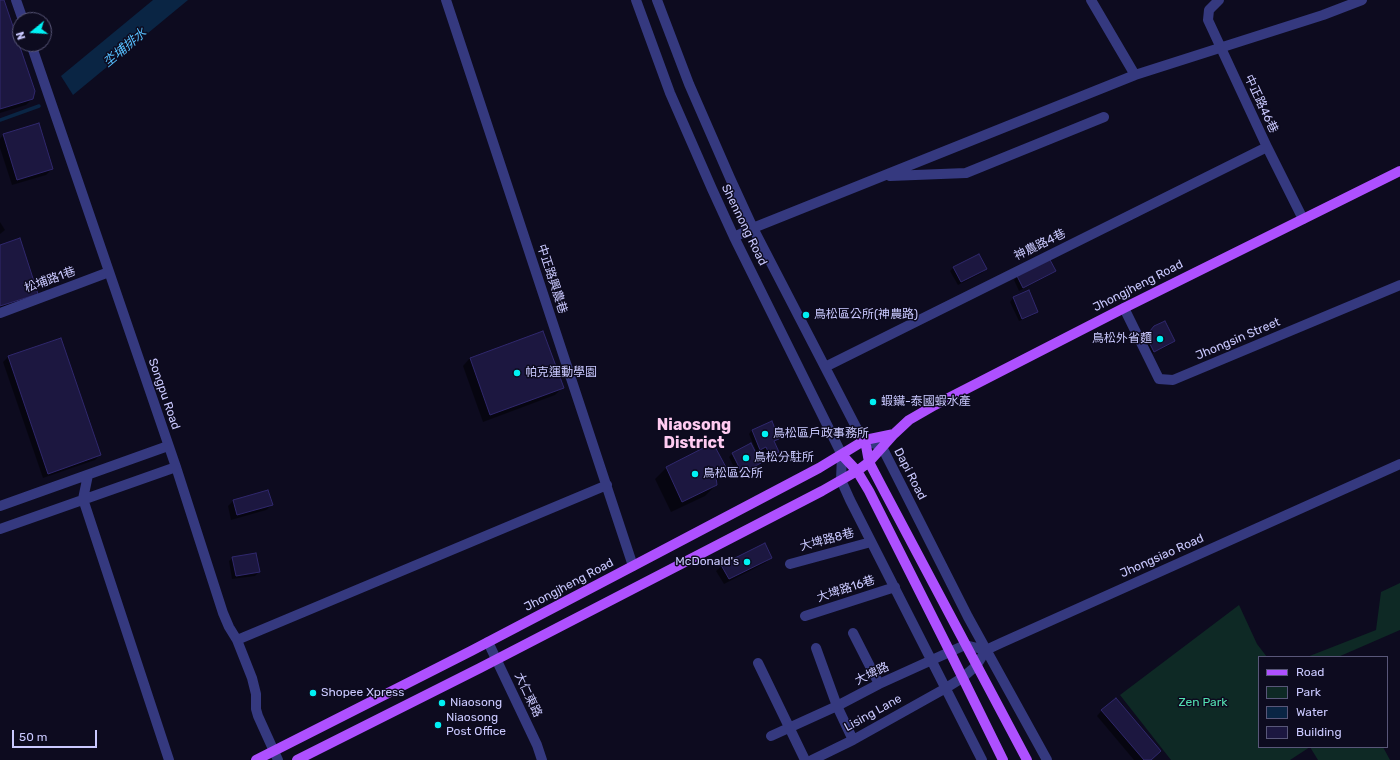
<!DOCTYPE html>
<meta charset="utf-8">
<style>
body{margin:0}
#map{position:relative;width:1400px;height:760px;overflow:hidden;background:#0d0b1f;font-family:Rubik,sans-serif}
canvas{display:block}
.legend{position:absolute;left:1258px;top:656px;width:130px;height:92px;box-sizing:border-box;background:#0d0b1f;border:1px solid #595779;margin:0;padding:5px 7px;list-style:none;font-size:12px;color:#cac9ff}
.legend li{display:flex;align-items:center;gap:8px;height:20px}
.legend b{width:20px;border:1px solid #595779}
.north{position:absolute;left:12px;top:12px;width:40px;height:40px;box-sizing:border-box;background:#0d0b1f;border:1px solid #595779;border-radius:50%;rotate:252deg;font-size:11px;font-weight:700;line-height:16px;text-align:center;color:#cac9ff}
.north::after{content:'';display:block;margin:auto;width:14px;height:18px;background:#00f1f4;clip-path:polygon(50% 0,100% 100%,50% 72%,0 100%)}
.scale{position:absolute;left:12px;top:730px;width:85px;height:18px;box-sizing:border-box;border:2px solid #cac9ff;border-top:0;padding-left:5px;font-size:12px;line-height:14px;white-space:nowrap;color:#cac9ff;-webkit-text-stroke:3px #0d0b1f;paint-order:stroke}
</style>
<div id="map">
<canvas width="1400" height="760"></canvas>
<ul class="legend">
<li><b style="height:5px;background:#ae50ff"></b>Road</li>
<li><b style="height:11px;background:#0e2925"></b>Park</li>
<li><b style="height:11px;background:#0a2544"></b>Water</li>
<li><b style="height:11px;background:#1c1740"></b>Building</li>
</ul>
<div class="north">N</div>
<div class="scale">50 m</div>
</div>
<script>
const context = document.querySelector('canvas').getContext('2d');
context.lineJoin = 'round';
function fill(path, color) { context.fillStyle = color; context.fill(path, 'evenodd'); }
const shape = rows => new Path2D(rows.map(r => 'M' + r).join(''));
function stroke(path, color, width, dash) { context.strokeStyle = color; context.lineWidth = width; context.lineCap = dash ? 'butt' : 'round'; context.setLineDash(dash || []); context.stroke(path); }
function label(font, color, halo, rows, align = 'center') {
  context.font = font + ' Rubik,"Noto Sans TC",sans-serif'; context.lineWidth = 3; context.setLineDash([]); context.textBaseline = 'middle'; context.strokeStyle = halo; context.fillStyle = color; for (const [text, x, y, turn = 0] of rows) {
    context.save(); context.translate(x, y); context.rotate((+turn || 0) * Math.PI / 180); context.textAlign = isNaN(turn) ? turn : align; if (halo) context.strokeText(text, 0, 0); context.fillText(text, 0, 0); context.restore();
  }
}
fill(shape([
 [1400,583,1400,630,1338,657,1307,657,1376,630,1381,592],
 [1239,605,1257,644,1267,657,1259,657,1259,747,1383,747,1390,760,1318,760,1310,747,1290,760,1171,760,1120,695]
]), '#0e2925');
fill(shape([
 [153,0,188,0,73,95,61,76]
]), '#0a2544');
fill(shape([
 [0,0,3,0,32,99,26,105,0,113],
 [38,124,52,169,46,175,12,185,0,148,0,139,3,135],
 [0,222,5,230,0,234],
 [0,246,37,294,0,309],
 [1049,260,1055,270,1051,274,1019,291,1014,280,1017,277],
 [954,267,986,269,982,273,958,285,950,271],
 [1013,298,1037,311,1034,315,1019,321,1010,302],
 [1151,331,1173,341,1170,345,1150,354,1143,340],
 [60,339,100,455,95,460,43,478,3,362,8,357],
 [470,358,562,388,555,395,483,422,463,366],
 [752,430,778,439,774,442,778,452,774,455,766,459,763,450,757,453,749,434],
 [713,445,726,471,716,482,716,485,705,496,671,512,655,479,666,468],
 [750,445,760,463,756,466,738,475,729,457,732,454],
 [268,491,272,505,266,510,231,520,228,506,233,501],
 [233,558,259,572,255,576,232,579,229,561],
 [771,558,765,563,724,584,716,571,722,566],
 [1102,710,1151,760,1134,760,1097,716]
]), '#0007');
stroke(shape([
 [0,120,39,106]
]), '#0a2544', 3.5);
const building = shape([
 [0,0,4,0,35,91,33,99,0,109,0,0],
 [39,123,53,169,17,180,3,134,39,123],
 [20,238,38,294,0,306,0,245,20,238],
 [979,254,987,269,961,282,953,267,979,254],
 [1049,258,1056,271,1023,288,1017,276,1049,258],
 [1029,290,1038,312,1022,319,1013,297,1029,290],
 [1165,321,1175,341,1154,352,1146,336,1154,326,1165,321],
 [543,331,564,388,490,415,470,358,543,331],
 [61,338,101,455,48,474,8,356,61,338],
 [772,421,779,439,774,441,779,452,770,456,766,447,760,450,752,430,772,421],
 [713,443,728,471,716,477,717,485,682,502,666,467,713,443],
 [751,443,761,463,742,473,732,453,751,443],
 [268,490,273,505,237,515,233,500,268,490],
 [765,543,772,558,729,579,721,565,765,543],
 [256,553,260,572,236,576,232,557,256,553],
 [1116,698,1161,751,1151,760,1144,760,1101,710,1116,698]
]);
fill(building, '#1c1740');
stroke(building, '#30286d', 1);
stroke(shape([
 [16,0,23,20],
 [446,0,633,566],
 [636,0,670,93,712,189,734,237,842,455,841,480,850,500,982,760],
 [657,0,689,84,730,178,753,228,856,427,865,440,882,447,968,617,1047,760],
 [1091,0,1135,75],
 [1219,0,1209,10,1208,20,1267,147,1303,219],
 [31,44,176,467,223,613,229,627,237,640,252,678,256,694,256,709,258,716,278,760],
 [890,176,966,173,1104,117],
 [734,237,753,228,1135,75,1323,15,1362,0],
 [1124,308,1159,379,1173,380,1400,285],
 [0,313,109,272],
 [825,367,1267,147],
 [88,475,83,499,169,760],
 [0,506,168,446],
 [0,529,176,467],
 [790,564,871,542],
 [805,616,895,587],
 [853,633,879,684],
 [237,640,607,485],
 [488,642,537,745,542,760],
 [816,648,837,706,853,740],
 [758,663,805,760],
 [771,736,837,706,879,684,965,645,986,650],
 [812,760,853,740,946,688,962,678,976,666,986,650,1001,643,1400,464]
]), '#35397f', 10);
stroke(shape([
 [865,440,869,462,881,485,1027,760],
 [842,455,857,471,869,491,950,652,1003,760],
 [256,760,471,651,633,566,819,468,865,440,894,434],
 [297,760,480,668,822,491,857,471,869,462,894,434,909,420,935,405,1124,308,1400,171]
]), '#ae50ff', 10);
for (const [x, y, r, color] of [
 [806,315,4,"#00f1f4"],
 [1160,339,4,"#00f1f4"],
 [517,373,4,"#00f1f4"],
 [873,402,4,"#00f1f4"],
 [765,434,4,"#00f1f4"],
 [746,458,4,"#00f1f4"],
 [695,474,4,"#00f1f4"],
 [747,562,4,"#00f1f4"],
 [313,693,4,"#00f1f4"],
 [442,703,4,"#00f1f4"],
 [438,725,4,"#00f1f4"]
]) { const dot = new Path2D(); dot.arc(x, y, r, 0, 2 * Math.PI); context.fillStyle = color; context.fill(dot); stroke(dot, '#0d0b1f', 1.5); }
label('12px', '#cac9ff', '#0d0b1f', [
 ["中正路46巷",1261,104,65],
 ["Shennong Road",744,225,64],
 ["神農路4巷",1040,245,-26],
 ["中正路興農巷",552,279,72],
 ["松埔路1巷",50,280,-20],
 ["Jhongjheng Road",1138,286,-27],
 ["Jhongsin Street",1238,339,-23],
 ["Songpu Road",164,394,71],
 ["Dapi Road",910,474,63],
 ["大埤路8巷",827,540,-15],
 ["Jhongsiao Road",1162,556,-24],
 ["Jhongjheng Road",569,585,-28],
 ["大埤路16巷",846,589,-18],
 ["大埤路",872,674,-26],
 ["大仁東路",528,695,65],
 ["Lising Lane",873,713,-29]
]);
label('12px', '#cac9ff', '#0d0b1f', [
 ["鳥松區公所(神農路)",814,315],
 ["鳥松外省麵",1152,339,"right"],
 ["帕克運動學園",525,373],
 ["蝦鑶-泰國蝦水產",881,402],
 ["鳥松區戶政事務所",773,434],
 ["鳥松分駐所",754,458],
 ["鳥松區公所",703,474],
 ["McDonald's",739,562,"right"],
 ["Shopee Xpress",321,693],
 ["Niaosong",450,703],
 ["Niaosong",446,718],
 ["Post Office",446,732]
], 'left');
label('12px', '#53e1b1', '#0d0b1f', [
 ["Zen Park",1203,703]
]);
label('italic 13px', '#57c0ff', '#0d0b1f', [
 ["坔埔排水",125,48,-40]
]);
label('bold 16px', '#ffcbf1', '#0d0b1f', [
 ["Niaosong",694,425],
 ["District",694,443]
]);
</script>
